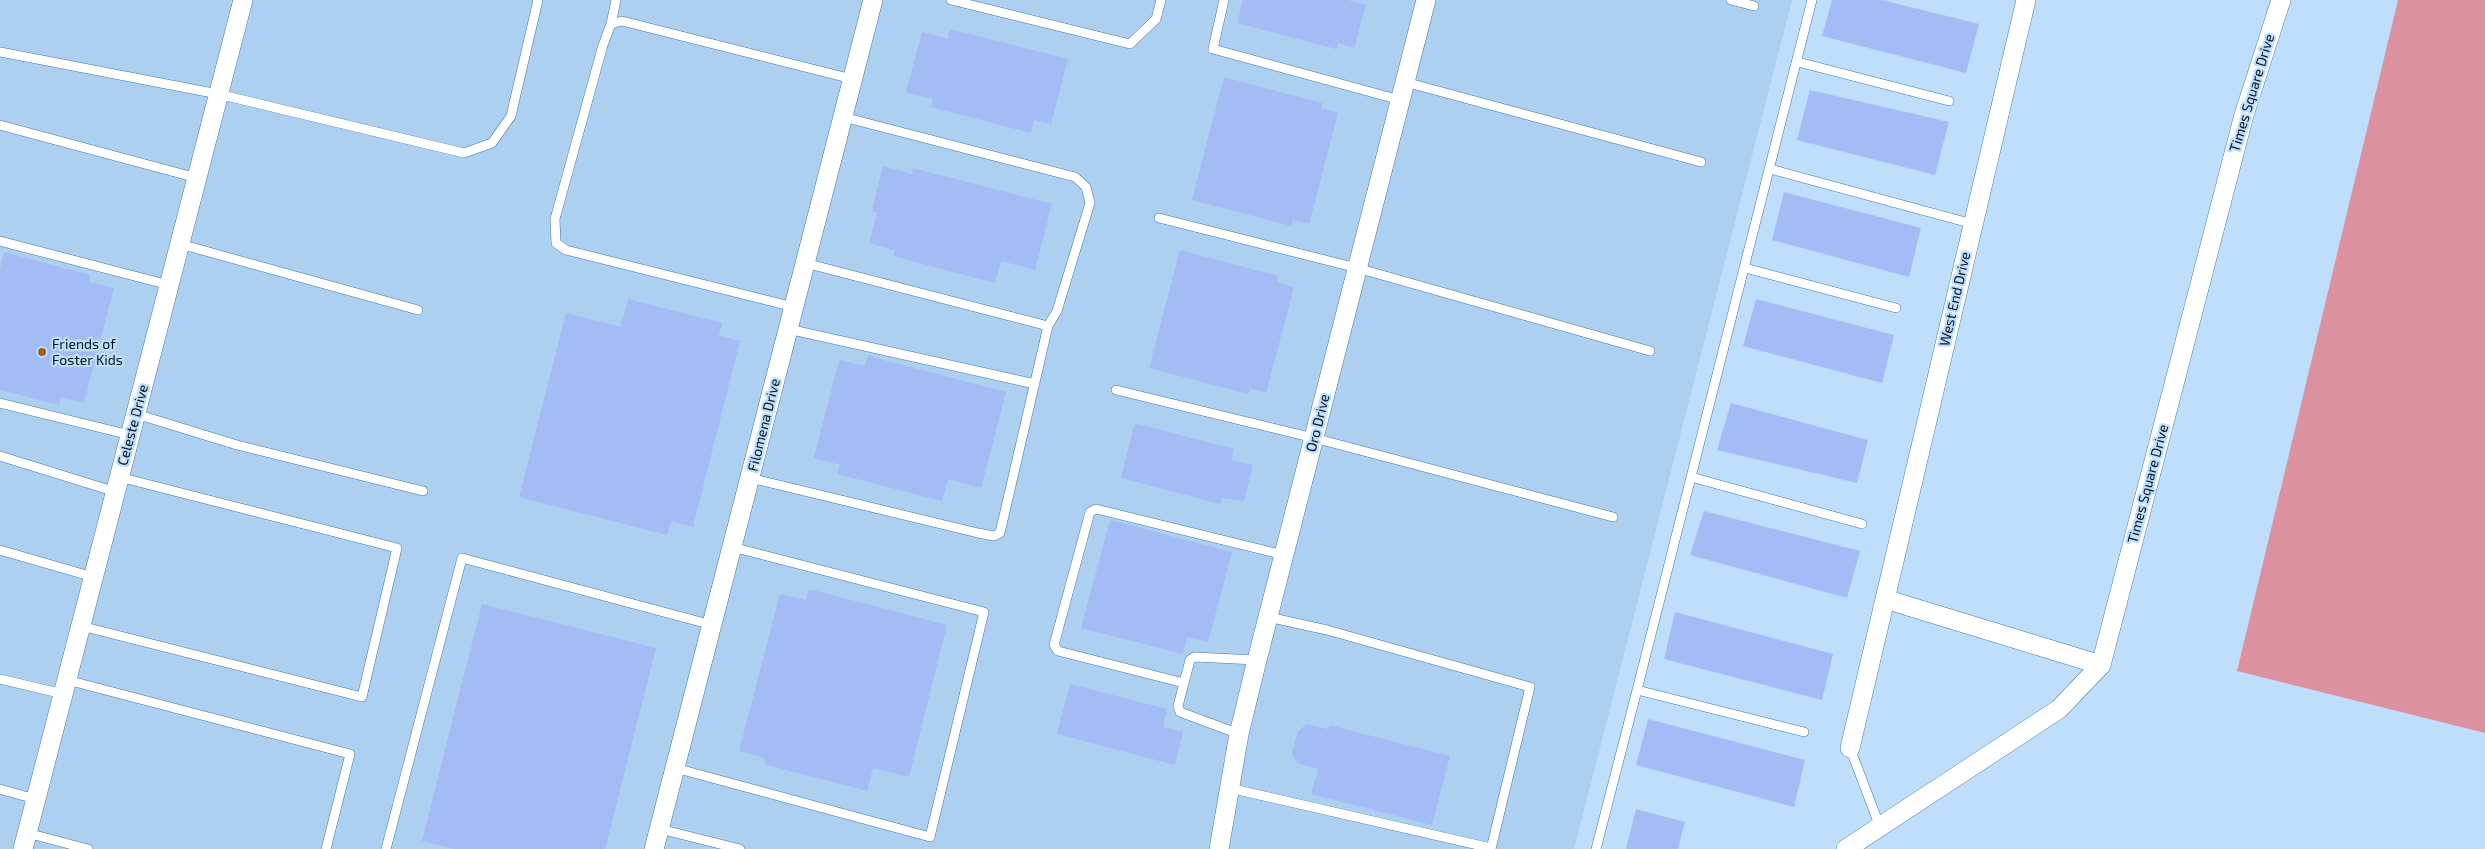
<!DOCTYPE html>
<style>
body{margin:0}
canvas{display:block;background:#bedefb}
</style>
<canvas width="2485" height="849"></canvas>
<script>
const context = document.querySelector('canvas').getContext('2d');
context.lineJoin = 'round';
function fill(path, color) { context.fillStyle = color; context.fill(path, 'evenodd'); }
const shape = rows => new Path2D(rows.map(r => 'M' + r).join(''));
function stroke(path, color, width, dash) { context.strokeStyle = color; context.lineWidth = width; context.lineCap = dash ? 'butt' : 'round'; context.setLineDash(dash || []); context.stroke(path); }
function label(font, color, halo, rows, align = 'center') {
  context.font = font + ' "Exo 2",sans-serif'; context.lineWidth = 4.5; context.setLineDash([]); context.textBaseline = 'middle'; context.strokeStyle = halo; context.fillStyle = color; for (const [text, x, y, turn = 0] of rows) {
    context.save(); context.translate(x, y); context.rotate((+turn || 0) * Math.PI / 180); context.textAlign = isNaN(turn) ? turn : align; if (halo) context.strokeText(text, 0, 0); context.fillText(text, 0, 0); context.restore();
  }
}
fill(shape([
 [0,0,1792,0,1574,849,0,849]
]), '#adcff0');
fill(shape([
 [2398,0,2485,0,2485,733,2237,671]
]), '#db91a0');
fill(shape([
 [1243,0,1348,0,1366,5,1354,48,1338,43,1336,49,1237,23],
 [1832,0,1882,0,1979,24,1966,73,1822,36],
 [950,29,1068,59,1051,124,1034,120,1031,133,931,107,933,99,906,92,922,32,948,39],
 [1224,77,1322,103,1321,108,1338,113,1309,224,1293,220,1291,226,1192,200],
 [1810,90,1949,122,1935,175,1797,140],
 [883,166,912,174,913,168,1052,204,1035,270,1001,261,995,283,893,256,895,250,869,243,877,213,872,211],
 [1784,192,1921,228,1909,277,1772,240],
 [1180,250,1278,276,1277,282,1294,287,1266,393,1250,388,1248,394,1149,368],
 [4,252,90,275,89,282,114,288,84,403,61,397,59,405,0,390,0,269],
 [628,299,722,323,719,336,740,341,693,527,671,521,667,535,519,497,566,313,621,327],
 [1756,299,1894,335,1882,383,1743,346],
 [868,356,1006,392,981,488,948,479,942,501,837,474,840,465,814,458,839,360,865,366],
 [1731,403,1868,440,1857,483,1717,450],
 [1135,423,1234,449,1231,460,1253,465,1244,501,1222,498,1220,504,1121,478],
 [1704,511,1860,551,1847,598,1690,555],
 [1110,520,1232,552,1208,642,1187,637,1183,654,1081,628],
 [809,589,947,625,909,777,873,768,867,791,764,764,765,758,739,751,780,594,806,600],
 [482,604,656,648,605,849,455,849,422,841],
 [1675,612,1833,654,1822,700,1664,659],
 [1070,684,1167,709,1163,727,1183,732,1175,765,1057,734],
 [1648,719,1805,760,1794,807,1636,765],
 [1307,724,1328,729,1329,725,1450,756,1432,825,1311,794,1318,769,1298,763,1292,754,1298,731],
 [1636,809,1685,822,1678,849,1626,849]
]), '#a3bcf6');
const service = shape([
 [951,0,1130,44,1156,19,1161,0],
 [1224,0,1213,49,1400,100],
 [1731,0,1754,6],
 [611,24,616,0],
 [0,52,218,94,464,153,492,143,511,116,538,0],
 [1798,62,1949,101],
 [1405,82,1701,162],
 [0,125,197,178],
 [1770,169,1973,224],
 [1159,218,1357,268,1650,351],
 [0,241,169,285],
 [180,244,418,310],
 [805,263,1048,326],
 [1745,268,1896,308],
 [794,307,566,250,556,243,555,219,603,45,611,24,622,21,852,79],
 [788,329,1035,384],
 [1116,390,1314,438,1613,517],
 [0,403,130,435],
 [136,414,237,445,423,491],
 [0,456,116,492],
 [1691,477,1862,524],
 [750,478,978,533,994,536,1000,533,1048,326,1057,311,1090,203,1086,187,1075,177,843,117],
 [0,550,93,577],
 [1268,617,1327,630,1530,687,1491,849],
 [81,626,362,697,397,548,119,477],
 [0,679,63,694],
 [67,680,350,754,326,849],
 [1184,683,1058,651,1054,645,1090,512,1096,509,1284,555],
 [1804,732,1637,690,1812,0],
 [1239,734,1180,712,1178,706,1190,660,1194,657,1257,660],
 [1850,748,1880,827],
 [675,768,930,837,984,612,732,547],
 [1229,788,1491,848],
 [0,789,35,799],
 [660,829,740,849],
 [27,833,88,849],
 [386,849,462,558,712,625],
 [1596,849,1637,690]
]);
const minor = shape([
 [1885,599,2101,665],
 [1850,748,2026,0],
 [23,849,243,0],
 [654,849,873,0],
 [1219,849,1239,734,1257,660,1426,0],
 [1846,849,2059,709,2101,665,2244,115,2281,0]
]);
stroke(service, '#4779a5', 10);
stroke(minor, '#4779a5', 20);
stroke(service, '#fff', 9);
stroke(minor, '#fff', 19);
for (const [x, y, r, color] of [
 [42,352,5,"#9c6420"]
]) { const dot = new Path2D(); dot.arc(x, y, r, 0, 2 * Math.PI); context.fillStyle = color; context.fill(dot); stroke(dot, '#bedefb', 2); }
label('14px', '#011324', '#bedefb', [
 ["Times Square Drive",2252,93,-73],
 ["West End Drive",1955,299,-77],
 ["Oro Drive",1318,423,-76],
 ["Celeste Drive",133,425,-75],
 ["Filomena Drive",764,425,-76],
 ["Times Square Drive",2148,484,-75]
]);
label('14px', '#011324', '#bedefb', [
 ["Friends of",52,344],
 ["Foster Kids",52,360]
], 'left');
</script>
